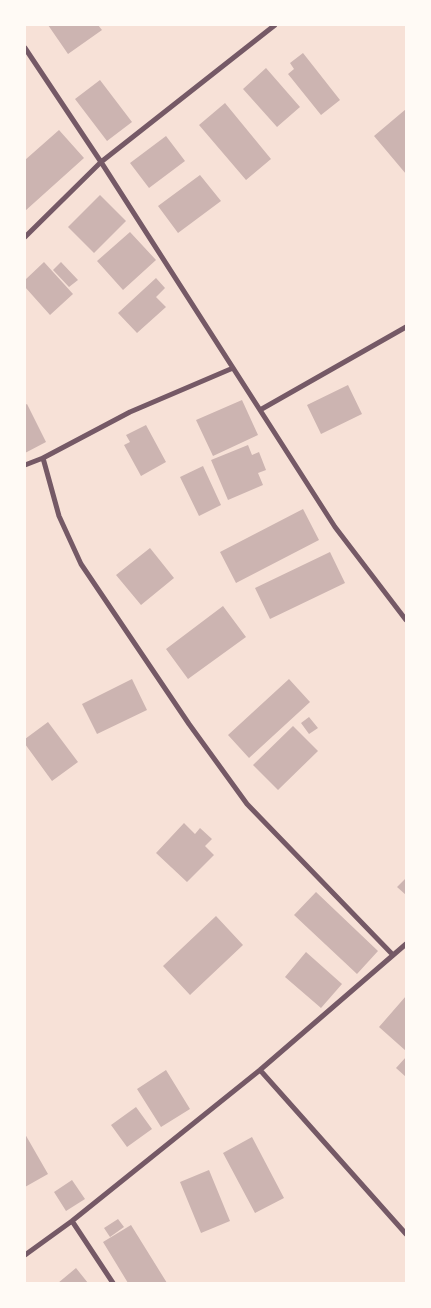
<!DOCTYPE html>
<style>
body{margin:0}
#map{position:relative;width:431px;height:1308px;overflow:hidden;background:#f7e1d7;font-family:Georgia,serif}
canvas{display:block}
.frame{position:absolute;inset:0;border:26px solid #fffaf5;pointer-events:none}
</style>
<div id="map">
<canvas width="431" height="1308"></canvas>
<div class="frame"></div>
</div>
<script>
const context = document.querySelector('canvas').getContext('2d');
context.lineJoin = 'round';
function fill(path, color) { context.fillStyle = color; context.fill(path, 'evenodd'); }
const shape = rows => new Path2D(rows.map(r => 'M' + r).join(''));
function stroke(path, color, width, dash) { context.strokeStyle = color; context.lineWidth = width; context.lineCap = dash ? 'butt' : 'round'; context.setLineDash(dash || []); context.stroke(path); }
fill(shape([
 [48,25,98,25,102,30,68,54],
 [303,53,340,100,321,115,288,74,294,69,290,63],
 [266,68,300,107,277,127,243,89],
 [100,80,132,122,107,141,75,99],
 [225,103,271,159,246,180,199,125],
 [406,109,406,174,374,136],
 [59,130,84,158,25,211,25,160],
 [166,136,185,161,149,188,130,163],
 [200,175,221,201,178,233,158,206],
 [100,195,126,221,94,253,68,227],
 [130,232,156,260,123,290,97,261],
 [44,262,73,294,50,315,25,287,25,280],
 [61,262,78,280,69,287,53,270],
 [156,278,165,288,156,297,166,307,137,333,118,313],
 [348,385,362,414,321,434,307,405],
 [242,400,258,435,213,456,196,420],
 [27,404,46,442,25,453,25,405],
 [146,425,166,462,141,476,124,445,130,442,126,435],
 [248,445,252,455,259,452,266,470,258,473,263,485,228,500,211,460],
 [203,466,221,505,199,516,180,477],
 [303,509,319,540,236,583,220,552],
 [150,548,174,578,141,605,116,575],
 [330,552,345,583,270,619,255,588],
 [223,606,246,637,188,679,166,649],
 [132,679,147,710,97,734,82,704],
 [289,679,310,702,249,758,228,735],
 [309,717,318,728,309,734,301,723],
 [48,722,78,762,52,781,25,744,25,739],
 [293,726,318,751,278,790,253,765],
 [184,823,195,834,200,828,212,839,205,846,214,855,187,882,156,853],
 [406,878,406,895,397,887],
 [316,892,378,951,357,974,294,915],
 [216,916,243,945,190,995,163,966],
 [306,952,342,984,321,1008,285,977],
 [406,996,406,1051,379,1027],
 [406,1057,406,1077,396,1068],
 [166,1070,190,1109,161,1127,137,1089],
 [136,1107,152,1129,127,1147,111,1125],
 [25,1134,48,1174,25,1187],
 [252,1137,284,1198,255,1213,223,1153],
 [209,1170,230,1221,201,1233,180,1182],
 [72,1180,85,1199,66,1211,54,1192],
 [118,1219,124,1227,110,1237,104,1228],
 [131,1225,167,1283,128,1283,103,1242],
 [76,1268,88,1283,58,1283]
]), '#ccb4b1');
stroke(shape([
 [25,48,101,162,335,527,406,620],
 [25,237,101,162,275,25],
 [260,410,406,327],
 [43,458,59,516,81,564,189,724,247,804,393,955],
 [25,465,43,458,130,412,233,368],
 [260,1070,406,1234],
 [72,1221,113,1283],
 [25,1255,72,1221,260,1070,406,944]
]), '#755966', 5);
</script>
